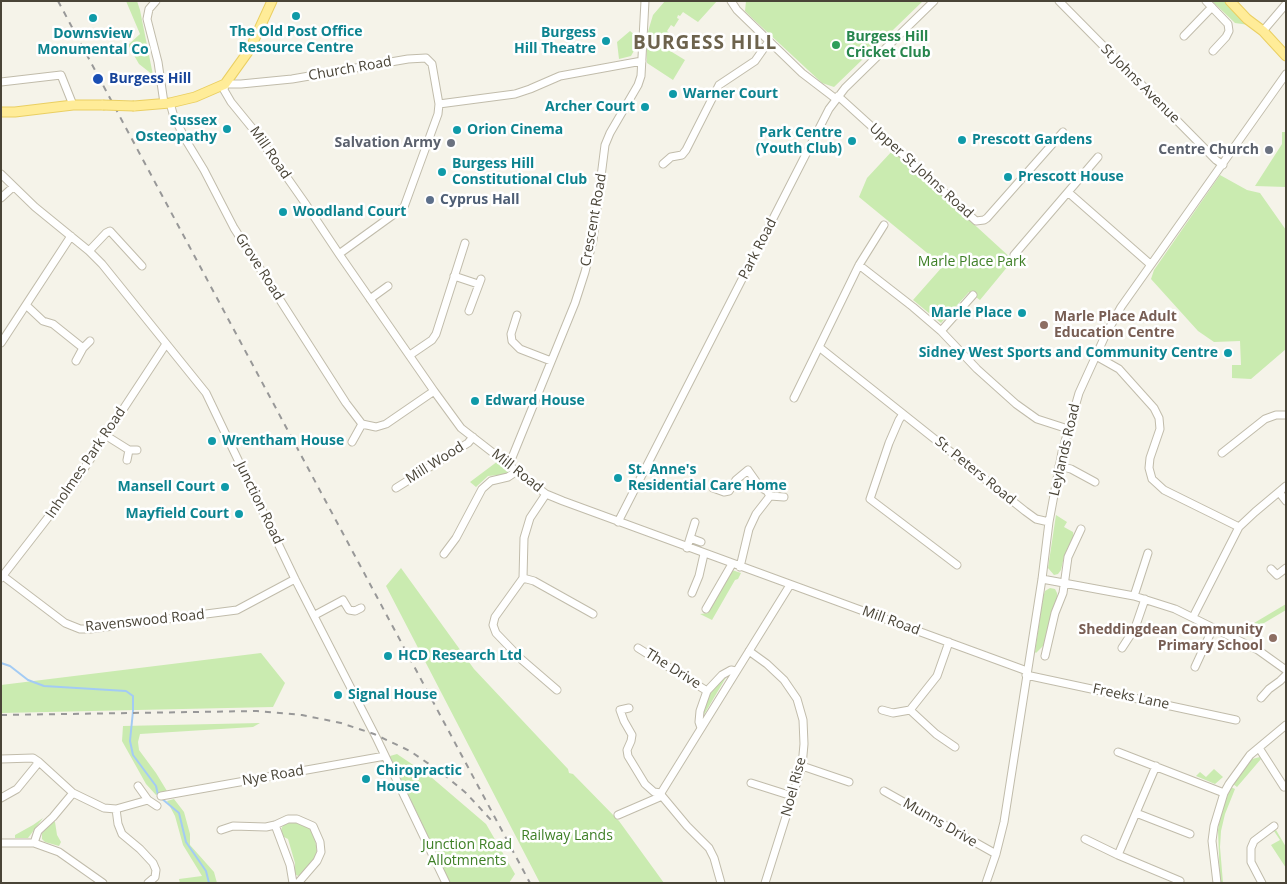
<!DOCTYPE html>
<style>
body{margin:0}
#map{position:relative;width:1287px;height:884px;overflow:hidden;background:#f5f3e9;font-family:"Open Sans",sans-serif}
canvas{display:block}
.frame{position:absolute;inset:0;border:2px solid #494437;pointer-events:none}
</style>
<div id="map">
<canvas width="1287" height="884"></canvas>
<div class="frame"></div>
</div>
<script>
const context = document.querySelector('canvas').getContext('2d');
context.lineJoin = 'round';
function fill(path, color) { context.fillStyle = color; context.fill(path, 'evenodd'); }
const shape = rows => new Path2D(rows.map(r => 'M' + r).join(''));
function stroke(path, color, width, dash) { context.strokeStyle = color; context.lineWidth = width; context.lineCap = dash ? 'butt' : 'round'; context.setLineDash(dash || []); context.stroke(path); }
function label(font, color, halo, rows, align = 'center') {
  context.font = font + ' "Open Sans",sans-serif'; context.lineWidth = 5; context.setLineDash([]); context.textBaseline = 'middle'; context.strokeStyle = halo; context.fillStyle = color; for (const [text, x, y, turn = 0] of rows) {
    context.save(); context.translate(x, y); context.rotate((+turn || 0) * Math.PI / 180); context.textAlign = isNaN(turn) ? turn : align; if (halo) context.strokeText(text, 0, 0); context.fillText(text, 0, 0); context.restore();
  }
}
fill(shape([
 [126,1,137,1,140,10,153,75,139,64,128,45,140,34],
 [665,1,717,1,698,22,683,12,680,16,678,15,677,18,679,19,674,27,671,25,667,31,670,34,668,38,672,40,667,49,685,60,673,80,647,63,646,38,653,15],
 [746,1,923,1,834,87,822,83,752,18,745,11],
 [1212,1,1225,1,1249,25,1235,23],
 [630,31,636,36,636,47,631,56,619,59,617,42],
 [1282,132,1286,132,1286,187,1255,186,1282,144],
 [893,150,1013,260,980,300,969,292,941,323,913,300,943,266,859,197,867,178],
 [1220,175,1247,190,1260,193,1286,230,1286,349,1251,379,1232,378,1232,365,1241,365,1240,341,1214,342,1198,331,1151,279,1154,270],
 [498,461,510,472,508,474,488,476,476,487,470,482],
 [1056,515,1067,522,1064,527,1073,532,1074,537,1064,557,1061,570,1058,574,1054,575,1048,568],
 [401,568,474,669,568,769,569,773,573,774,619,821,664,883,540,883,386,586],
 [732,570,741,573,738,579,735,580,712,620,700,614,708,613],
 [1050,588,1055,589,1057,593,1057,598,1052,611,1044,645,1036,653,1035,652,1043,597,1045,591],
 [1286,604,1286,610,1254,629,1248,637,1243,634,1249,626],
 [261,653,285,683,273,707,1,713,1,685],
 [728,674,702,718,702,711,710,693],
 [260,723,253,727,140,734,138,742,139,750,156,773,167,791,156,795,146,784,122,741,123,726],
 [397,754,431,777,486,824,515,874,509,883,450,883,390,756],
 [1260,757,1261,759,1237,787,1233,784,1252,759],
 [1214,769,1223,777,1215,784,1196,776,1200,772,1206,777],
 [1231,787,1235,789,1225,814,1221,831,1220,847,1223,883,1220,883,1218,830,1221,812],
 [174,799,184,812,190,834,190,845,214,872,217,883,180,883,179,879,202,876,183,845,175,816,167,801],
 [43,818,28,838,15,838,15,835,33,825],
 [53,821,55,822,57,835,61,842,59,846,45,842,42,839,42,833],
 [296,822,310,828,314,834,317,851,314,859,301,874,298,876,295,874,295,863,288,839,282,836,281,831,282,827,286,823],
 [1276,830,1286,847,1286,868,1271,845,1280,840,1274,831]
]), '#caebb0');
stroke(shape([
 [1,663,10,666,28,680,44,686,126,691,133,696,133,711,130,741,133,755,156,786,158,795],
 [161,798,179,813,186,842,206,871,209,883]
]), '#a3cbf4', 2);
const minor = shape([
 [156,1,149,9,147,19,158,62,164,103],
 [731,1,737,10,802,73,836,99],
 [1059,1,1216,160,1223,165],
 [1206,1,1228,24,1229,31,1226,37,1213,51],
 [1263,31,1286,4],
 [1184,36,1212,7],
 [1,82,61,75,73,105],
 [838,96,976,221,984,220,987,218,1063,132],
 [170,103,174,117,187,142,204,170,234,228,346,403,362,424,376,427,386,424,434,391],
 [439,104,515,94,530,89,560,76,642,61],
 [663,164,671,157,682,155,686,150,719,85,755,61,769,41],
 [1,174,35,207,89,251,102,264,206,393,295,579,377,739,446,883],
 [1069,193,1150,264],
 [1,198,13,187],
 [89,251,106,233,110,231,142,266],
 [339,254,404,207,438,114,439,104,432,64,426,58,408,59,292,79,241,84,225,84,224,90,231,102,253,129,305,203,339,254,434,391,461,428,546,494,563,501,1027,671],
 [1014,255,1098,157],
 [859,265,913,307,941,331,977,369,1016,404,1037,419,1068,429],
 [454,276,478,284],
 [370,299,388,286],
 [26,305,43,321,53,324,83,348],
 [469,311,481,279],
 [517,315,511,334,512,341,520,349,551,361],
 [941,331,973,295],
 [1,343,71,236],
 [819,347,859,265,884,225],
 [410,355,432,340,436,334,465,243],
 [1096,356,1119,369,1154,408,1159,418,1160,429,1150,458,1149,468,1152,479,1164,490,1239,527],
 [76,361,83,348,90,341],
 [794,398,819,347,1025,511,1036,519,1049,522],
 [903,414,899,420,889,443,870,499,957,565],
 [105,435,129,450,137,450],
 [352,442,362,424],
 [1222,453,1265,419,1276,415,1286,415],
 [127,460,129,450],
 [509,465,575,303,585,272,593,240,605,145,610,133,638,85,641,76,645,1],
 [1059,466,1071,469,1095,482],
 [396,488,468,443,473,437],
 [713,488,724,492,729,491,736,480,748,470,760,487,767,491,770,496,756,514,749,529,740,567],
 [1279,492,1286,501],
 [546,494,530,518,524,538,523,578,495,617,493,625,496,633,521,659,557,690],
 [770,496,784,497],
 [618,522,829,109,845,88,934,1],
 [690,538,695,522],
 [687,548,690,538,701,542],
 [444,554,456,538,482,489,491,481,508,477,517,471],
 [1271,569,1277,575,1286,568],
 [3,576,65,623,80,629,90,629,237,610,295,579],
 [1,578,74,484,166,344],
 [523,578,534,581,593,614],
 [1042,579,1134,596,1175,609,1258,650,1286,670],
 [692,593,699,576,704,554],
 [1134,596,1148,553],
 [706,609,732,564],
 [315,615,343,600,349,610,355,611,361,608],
 [1193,617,1239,527,1255,512,1286,486],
 [638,648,707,691],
 [1122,648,1135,628,1145,599],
 [749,651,767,664,784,680,797,699,803,720,804,744,802,766,765,883],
 [1045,656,1055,613,1063,593,1068,557,1081,529],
 [1195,667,1213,628],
 [1026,675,1236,720],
 [1261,698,1269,689,1280,681,1286,675],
 [629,708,620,710,624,721,632,735,631,741,627,750,628,756,645,784,654,792,661,793],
 [882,710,893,713,910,710,937,676,949,642],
 [910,710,936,734,955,747],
 [701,728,699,722,700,711,707,691,722,675,731,670,736,671],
 [1259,748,1284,787],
 [1118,752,1224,793],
 [1,759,33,758,39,762,73,793,104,808,116,809,148,800,138,786],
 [802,766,849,782],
 [1156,766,1118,855,1180,881],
 [751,783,792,796],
 [884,791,996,854],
 [161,796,385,756],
 [662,796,661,793,790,585],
 [662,796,687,826,709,848,714,858,721,883],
 [1,798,17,789,39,762],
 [148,800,157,806],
 [116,809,118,824,122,834,140,849,153,863,156,870,155,877,148,883],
 [1136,813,1190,834],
 [618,815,662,796],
 [275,825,290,865,293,883],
 [221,830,233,826,266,827,275,825,288,819,297,819,313,826,320,842,321,852,317,861,298,883],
 [1085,839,1118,855],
 [1,843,34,843,59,852,103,883],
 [34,843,38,831,53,817,73,793],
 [986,883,996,854,1004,822,1042,579,1049,522,1062,452,1079,393,1105,336,1121,307,1286,74],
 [1217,883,1212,841,1214,826,1224,793,1229,784,1250,755,1286,725],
 [1262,883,1251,862,1251,848,1254,841,1274,826]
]);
const major = shape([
 [1230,1,1247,19,1263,31,1286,56],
 [134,106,170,103,195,97,225,84,250,49,272,1],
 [1,112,15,112,73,105,103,105]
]);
stroke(minor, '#c1bcab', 9);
stroke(major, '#eacf62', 11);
stroke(minor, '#fff', 7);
stroke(major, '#ffec98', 9);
stroke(shape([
 [58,1,530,883],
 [1,715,257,711,302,715,341,723,374,734,410,751,442,773,466,793,491,820]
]), '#989898', 2, [6, 6]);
const majorBridge = shape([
 [103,105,134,106]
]);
stroke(majorBridge, '#eacf62', 11, []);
stroke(majorBridge, '#ffec98', 9);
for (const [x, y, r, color] of [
 [296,16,5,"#0f9aa8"],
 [93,18,5,"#0f9aa8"],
 [606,41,5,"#0f9aa8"],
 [836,45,5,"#2e9e5b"],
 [98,79,6,"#1a4fb4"],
 [673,94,5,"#0f9aa8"],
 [645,107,5,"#0f9aa8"],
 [227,129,5,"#0f9aa8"],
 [457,130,5,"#0f9aa8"],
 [962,140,5,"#0f9aa8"],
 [852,141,5,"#0f9aa8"],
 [451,143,5,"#6b7280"],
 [1269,150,5,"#6b7280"],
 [442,172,5,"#0f9aa8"],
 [1008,177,5,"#0f9aa8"],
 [430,200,5,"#5c6f8a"],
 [283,212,5,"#0f9aa8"],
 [1022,313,5,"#0f9aa8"],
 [1044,325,5,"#8d6e63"],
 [1228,353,5,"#0f9aa8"],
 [475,401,5,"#0f9aa8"],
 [212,441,5,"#0f9aa8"],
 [618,478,5,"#0f9aa8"],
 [225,487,5,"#0f9aa8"],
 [239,514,5,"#0f9aa8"],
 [1273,638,5,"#8d6e63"],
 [388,656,5,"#0f9aa8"],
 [338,695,5,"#0f9aa8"],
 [366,779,5,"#0f9aa8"]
]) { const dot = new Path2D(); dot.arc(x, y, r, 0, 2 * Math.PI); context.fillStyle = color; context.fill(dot); stroke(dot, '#fff', 2); }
label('bold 14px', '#0d838f', '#fff', [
 ["The Old Post Office",296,32,"center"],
 ["Resource Centre",296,48,"center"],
 ["Burgess",596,33,"right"],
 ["Hill Theatre",596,49,"right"],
 ["Downsview",93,34,"center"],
 ["Monumental Co",93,50,"center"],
 ["Warner Court",683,94],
 ["Archer Court",635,107,"right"],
 ["Sussex",217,121,"right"],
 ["Osteopathy",217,137,"right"],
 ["Orion Cinema",467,130],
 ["Park Centre",842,133,"right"],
 ["(Youth Club)",842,149,"right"],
 ["Prescott Gardens",972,140],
 ["Burgess Hill",452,164],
 ["Constitutional Club",452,180],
 ["Prescott House",1018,177],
 ["Woodland Court",293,212],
 ["Marle Place",1012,313,"right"],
 ["Sidney West Sports and Community Centre",1218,353,"right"],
 ["Edward House",485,401],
 ["Wrentham House",222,441],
 ["St. Anne's",628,470],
 ["Residential Care Home",628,486],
 ["Mansell Court",215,487,"right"],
 ["Mayfield Court",229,514,"right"],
 ["HCD Research Ltd",398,656],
 ["Signal House",348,695],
 ["Chiropractic",376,771],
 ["House",376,787]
], 'left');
label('bold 14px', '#27864d', '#fff', [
 ["Burgess Hill",846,37],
 ["Cricket Club",846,53]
], 'left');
label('14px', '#494437', '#fff', [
 ["Church Road",350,69,-10],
 ["St Johns Avenue",1140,84,45],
 ["Mill Road",270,153,55],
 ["Upper St Johns Road",921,171,42],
 ["Crescent Road",594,220,-80],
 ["Park Road",758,249,-63],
 ["Grove Road",259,267,57],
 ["Leylands Road",1065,450,-77],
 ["Inholmes Park Road",86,463,-56],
 ["Mill Wood",435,463,-32],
 ["Mill Road",517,471,38],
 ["St. Peters Road",975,471,39],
 ["Junction Road",259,503,64],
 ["Ravenswood Road",145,621,-6],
 ["Mill Road",891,621,20],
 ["The Drive",673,669,32],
 ["Freeks Lane",1131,697,12],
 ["Nye Road",273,776,-10],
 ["Noel Rise",794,787,-75],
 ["Munns Drive",940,823,30]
]);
label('bold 14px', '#164399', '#fff', [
 ["Burgess Hill",109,79]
], 'left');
label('bold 14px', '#5b616d', '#fff', [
 ["Salvation Army",441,143],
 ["Centre Church",1259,150]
], 'right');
label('bold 14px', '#4e5e75', '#fff', [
 ["Cyprus Hall",440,200]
], 'left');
label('14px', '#3e7f26', '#fff', [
 ["Marle Place Park",972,262],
 ["Railway Lands",567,836],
 ["Junction Road",467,845],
 ["Allotmnents",467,861]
]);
label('bold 14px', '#785e54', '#fff', [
 ["Marle Place Adult",1054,317],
 ["Education Centre",1054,333],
 ["Sheddingdean Community",1263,630,"right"],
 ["Primary School",1263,646,"right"]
], 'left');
context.letterSpacing = '1px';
label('bold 19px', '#6d634d', '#fff', [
 ["BURGESS HILL",705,44]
]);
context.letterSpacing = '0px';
</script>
